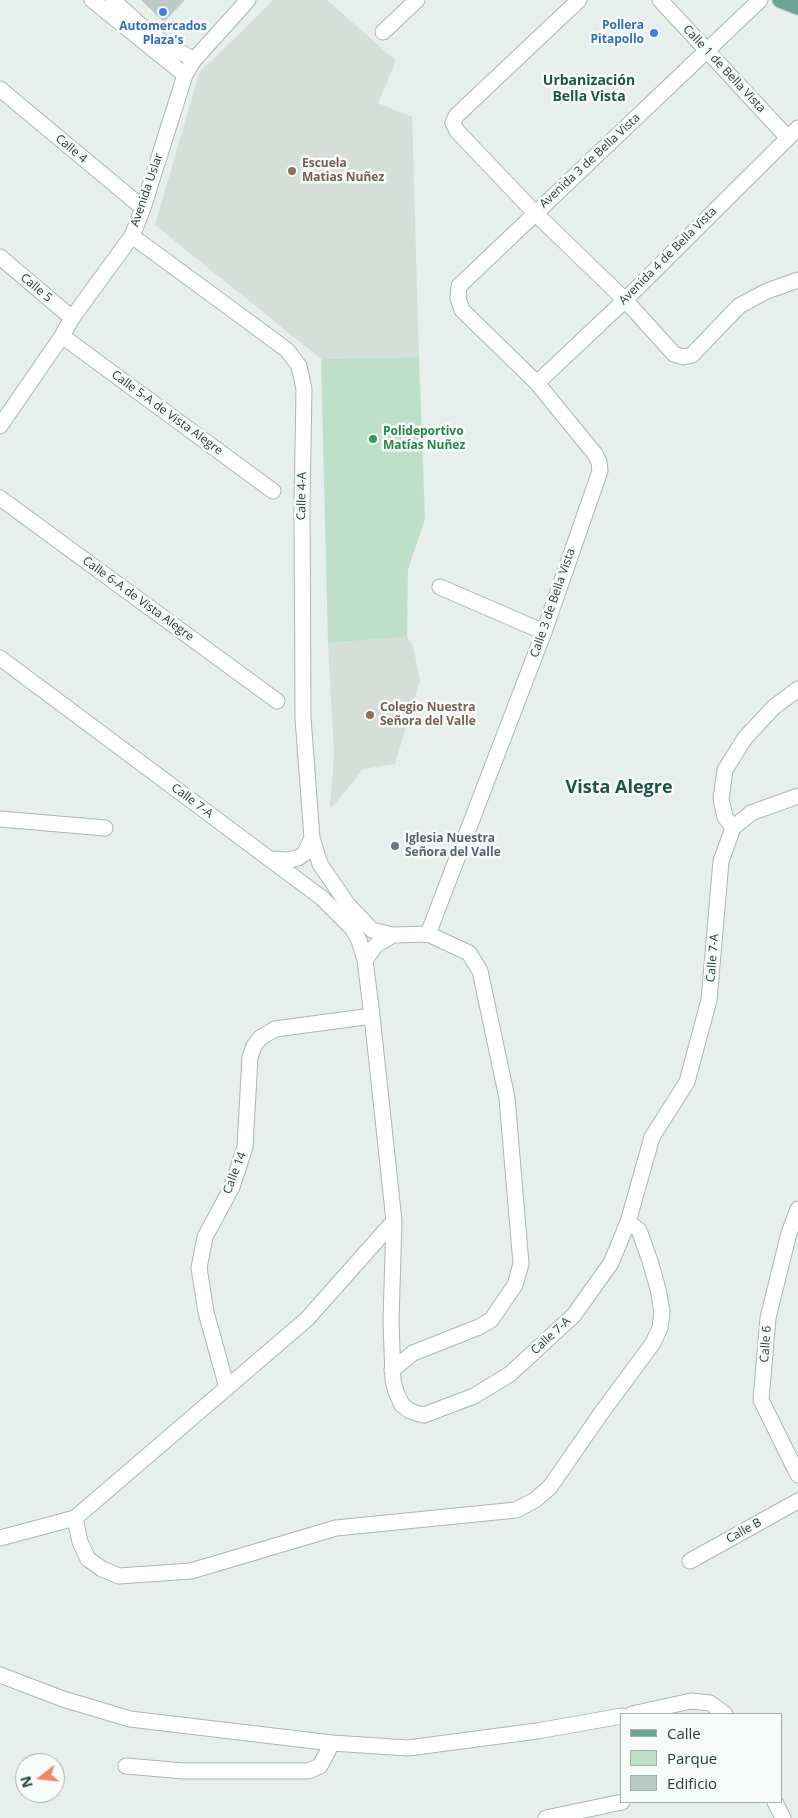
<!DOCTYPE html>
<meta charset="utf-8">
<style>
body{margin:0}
#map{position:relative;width:798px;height:1818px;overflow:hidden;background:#e6efeb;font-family:"Open Sans",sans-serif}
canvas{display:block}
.legend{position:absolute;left:620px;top:1713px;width:162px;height:90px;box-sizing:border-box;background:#f7fbf9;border:1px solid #a3b1ad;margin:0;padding:6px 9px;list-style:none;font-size:15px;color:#24423a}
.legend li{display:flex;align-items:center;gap:10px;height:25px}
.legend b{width:25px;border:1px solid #a3b1ad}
.north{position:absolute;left:15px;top:1753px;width:50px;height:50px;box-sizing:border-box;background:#f7fbf9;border:1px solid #a3b1ad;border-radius:50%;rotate:254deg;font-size:14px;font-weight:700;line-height:20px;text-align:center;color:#24423a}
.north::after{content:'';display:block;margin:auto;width:18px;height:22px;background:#f4845f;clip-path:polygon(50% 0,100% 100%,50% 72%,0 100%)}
</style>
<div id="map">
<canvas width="798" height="1818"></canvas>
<ul class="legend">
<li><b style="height:6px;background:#6aa596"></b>Calle</li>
<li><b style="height:14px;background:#bfe0c8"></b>Parque</li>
<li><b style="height:14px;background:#bbcac4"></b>Edificio</li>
</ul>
<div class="north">N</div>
</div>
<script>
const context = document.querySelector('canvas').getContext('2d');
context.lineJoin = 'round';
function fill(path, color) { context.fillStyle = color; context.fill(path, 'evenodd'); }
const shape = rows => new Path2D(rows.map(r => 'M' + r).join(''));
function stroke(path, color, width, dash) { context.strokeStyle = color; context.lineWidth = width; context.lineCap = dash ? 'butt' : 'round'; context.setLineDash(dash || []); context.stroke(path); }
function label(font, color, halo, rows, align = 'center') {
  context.font = font + ' "Open Sans",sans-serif'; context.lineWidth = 5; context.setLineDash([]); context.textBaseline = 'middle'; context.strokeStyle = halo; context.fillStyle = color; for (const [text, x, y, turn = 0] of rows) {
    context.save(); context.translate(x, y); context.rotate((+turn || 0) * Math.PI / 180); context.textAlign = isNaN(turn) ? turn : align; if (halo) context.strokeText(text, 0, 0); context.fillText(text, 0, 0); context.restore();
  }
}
fill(shape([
 [273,0,327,0,396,61,378,103,412,117,419,357,321,359,155,225,199,73],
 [407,637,413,646,420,680,395,764,363,769,336,803,330,808,334,754,328,643]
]), '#d4dfda');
fill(shape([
 [419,357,425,519,408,569,407,637,328,643,321,359]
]), '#bfe0c8');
fill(shape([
 [141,0,185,0,164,22]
]), '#bbcac4');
const minor = shape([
 [92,0,185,75],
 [113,0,151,35,194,60],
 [579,0,456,116,453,123,457,131,535,213,625,300,674,354,683,357,692,355,739,306,767,291,798,280],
 [660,0,788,138],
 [383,32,417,0],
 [0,89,143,208],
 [132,236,287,350,299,366,304,389,302,506,303,718,312,838,320,864,348,905,372,930,393,935],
 [0,257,72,318],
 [62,336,273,491],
 [537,383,625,300,798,128],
 [0,426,62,336,72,318,132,236,143,208,185,75,194,60,248,0],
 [0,498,277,701],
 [440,587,544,632],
 [0,658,322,898,352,928,359,940,365,960,372,1016,394,1221,391,1320,393,1380,396,1392,402,1405,410,1411,419,1414,424,1415,474,1396,510,1374,574,1315,611,1263,628,1222,652,1137,687,1082,709,1000,721,861,733,828,751,813,798,796],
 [0,819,105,828],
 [733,828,725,817,721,799,725,770,745,738,774,707,798,689],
 [270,859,287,860,298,858,305,853,312,838],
 [428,934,544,632,600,471,599,462,595,454,537,383,462,310,458,298,459,286,760,0],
 [365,960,376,945,393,935,428,934,469,953,480,971,507,1098,521,1264,515,1285,491,1320,479,1327,413,1353,392,1370],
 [798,1209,789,1233,768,1318,761,1400,798,1475],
 [394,1221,307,1319,75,1518,80,1542,88,1559,102,1569,119,1576,191,1571,336,1528,516,1510,535,1500,550,1487,602,1412,653,1343,660,1328,662,1312,658,1289,650,1261,639,1230,628,1222],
 [227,1388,206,1312,199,1268,205,1237,232,1187,245,1147,250,1057,254,1046,260,1038,275,1029,372,1016],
 [0,1538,75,1518],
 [690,1561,798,1501],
 [0,1675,63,1699,130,1719,332,1743,408,1748,537,1731,622,1716],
 [632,1714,691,1701,710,1703,725,1714],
 [126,1766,184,1771,308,1771,320,1766,332,1743],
 [775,1802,783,1818],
 [546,1818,622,1802]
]);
const major = shape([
 [780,0,798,7]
]);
stroke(minor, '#a8b8b2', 17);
stroke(major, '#c2cac8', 17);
stroke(minor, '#fff', 15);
stroke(major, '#6aa596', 15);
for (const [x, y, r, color] of [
 [163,12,5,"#3f7fe0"],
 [654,33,5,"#3f7fe0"],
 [292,171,5,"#8d6e63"],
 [373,439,5,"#2e9e5b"],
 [370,715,5,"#8d6e63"],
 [395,846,5,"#6b7280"]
]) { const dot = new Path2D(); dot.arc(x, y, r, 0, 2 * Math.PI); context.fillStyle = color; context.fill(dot); stroke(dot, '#f7fbf9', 2); }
label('bold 12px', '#366cbe', '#f7fbf9', [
 ["Pollera",644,26],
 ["Pitapollo",644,40],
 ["Automercados",163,27,"center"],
 ["Plaza's",163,41,"center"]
], 'right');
label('12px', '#24423a', '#f7fbf9', [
 ["Calle 1 de Bella Vista",724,69,47],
 ["Calle 4",71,149,40],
 ["Avenida 3 de Bella Vista",590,161,-43],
 ["Avenida Uslar",147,190,-71],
 ["Avenida 4 de Bella Vista",668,256,-45],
 ["Calle 5",36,288,40],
 ["Calle 5-A de Vista Alegre",167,413,36],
 ["Calle 4-A",302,496,-89],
 ["Calle 6-A de Vista Alegre",138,599,36],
 ["Calle 3 de Bella Vista",553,603,-71],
 ["Calle 7-A",192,801,37],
 ["Calle 7-A",713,958,-85],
 ["Calle 14",235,1173,-69],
 ["Calle 7-A",551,1336,-43],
 ["Calle 6",766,1344,-86],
 ["Calle B",744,1531,-29]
]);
label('bold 12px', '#785e54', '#f7fbf9', [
 ["Escuela",302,164],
 ["Matias Nuñez",302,178],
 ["Colegio Nuestra",380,708],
 ["Señora del Valle",380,722]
], 'left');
label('bold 12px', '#27864d', '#f7fbf9', [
 ["Polideportivo",383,432],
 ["Matías Nuñez",383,446]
], 'left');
label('bold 12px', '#5b616d', '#f7fbf9', [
 ["Iglesia Nuestra",405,839],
 ["Señora del Valle",405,853]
], 'left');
label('bold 14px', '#1f5548', '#f7fbf9', [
 ["Urbanización",589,81],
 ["Bella Vista",589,97]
]);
label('bold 18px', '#1f5548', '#f7fbf9', [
 ["Vista Alegre",619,788]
]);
</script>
